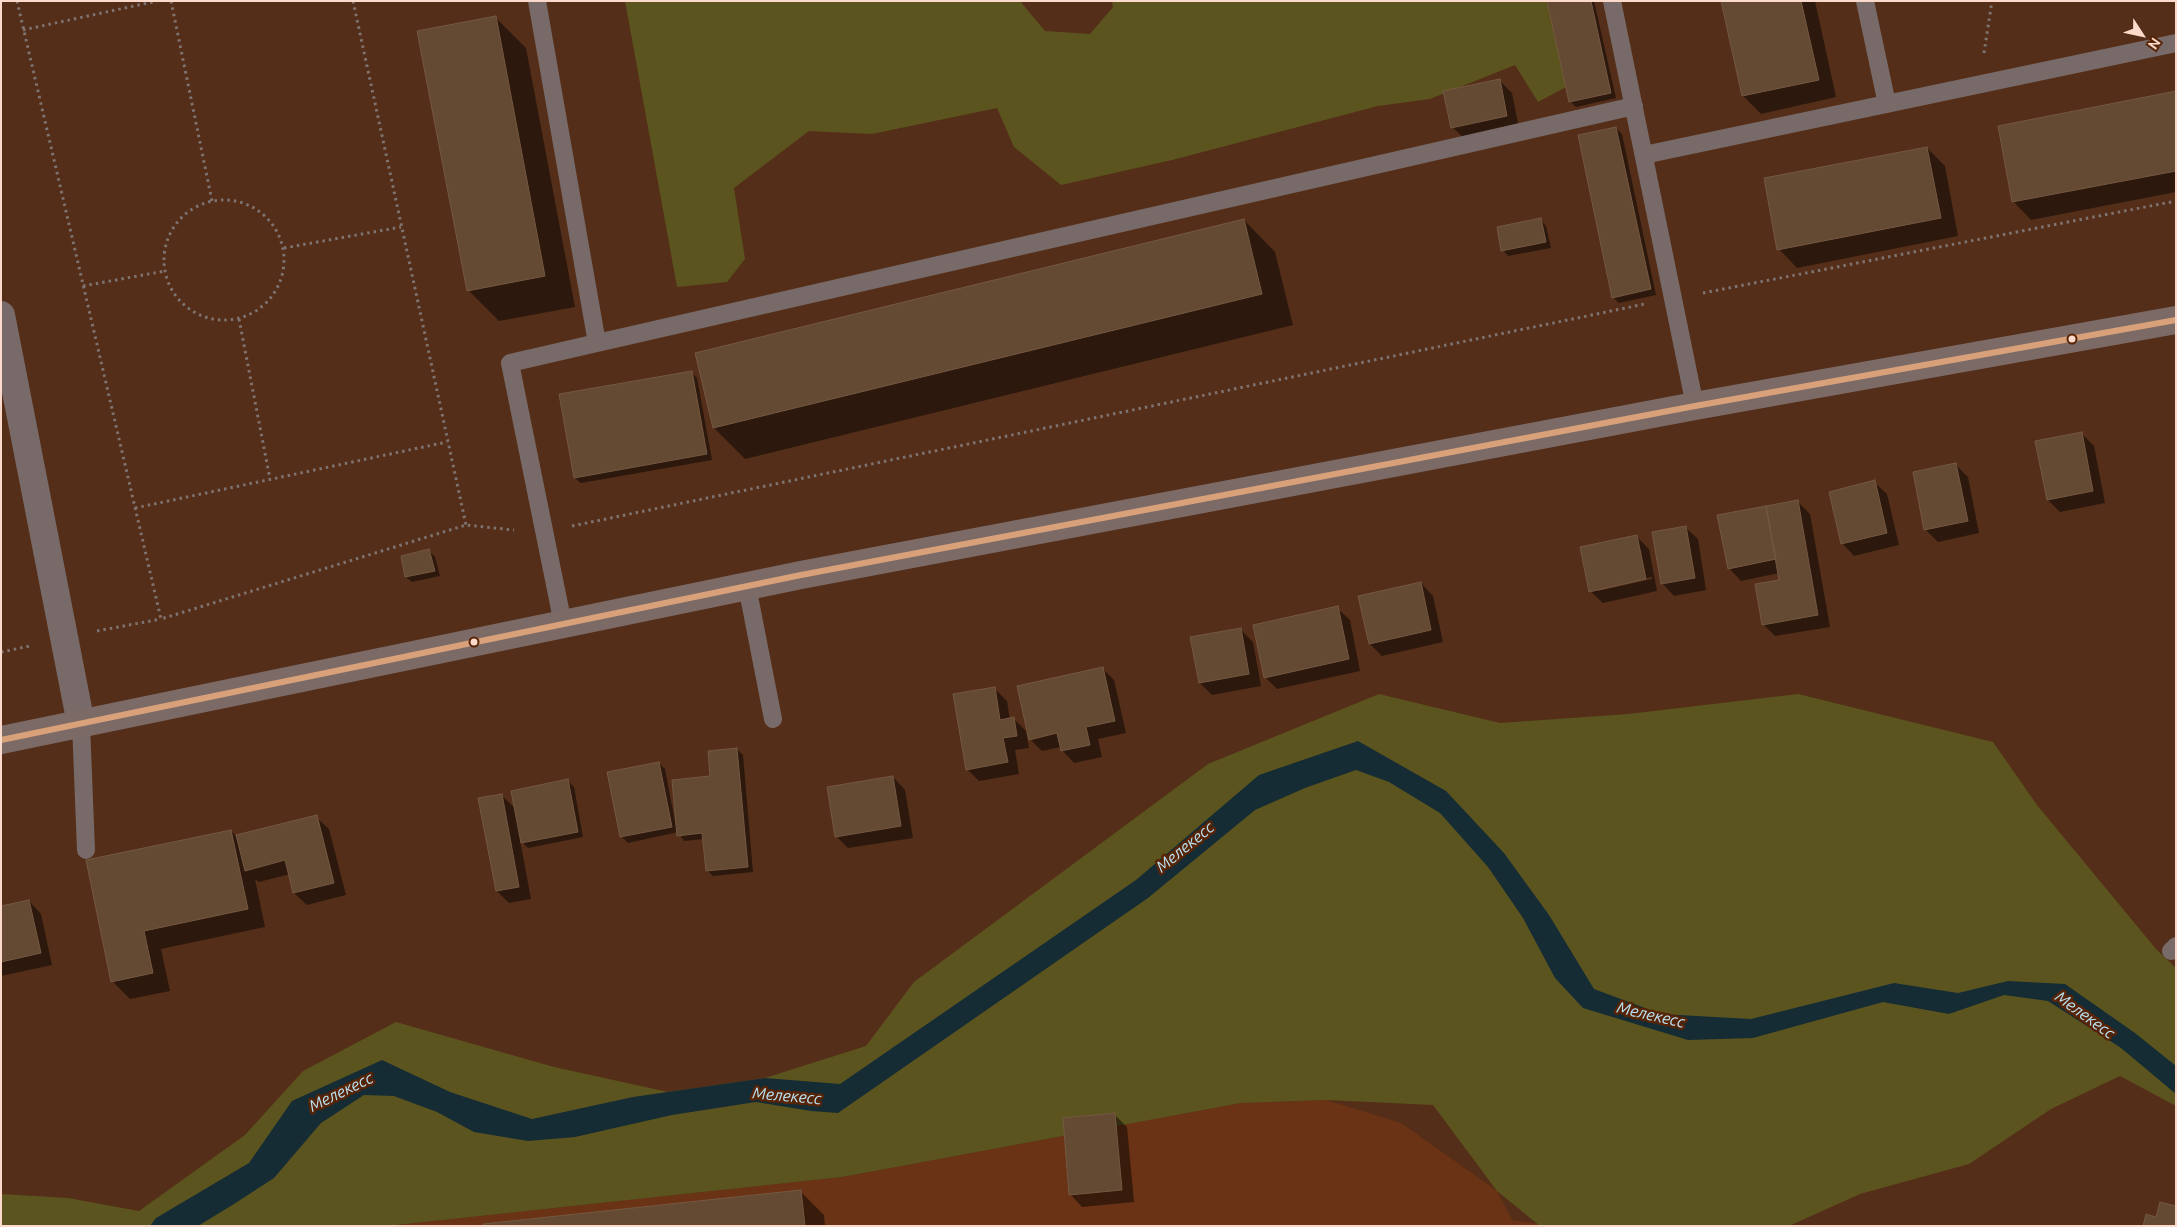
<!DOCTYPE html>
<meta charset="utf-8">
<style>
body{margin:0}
#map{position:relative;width:2177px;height:1227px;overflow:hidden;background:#542e18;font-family:Ubuntu,sans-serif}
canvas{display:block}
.frame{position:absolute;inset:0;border:2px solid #fcdacb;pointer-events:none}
.north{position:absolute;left:2117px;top:10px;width:50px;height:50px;-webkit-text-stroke:4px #582407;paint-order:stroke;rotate:125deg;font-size:14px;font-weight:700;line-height:20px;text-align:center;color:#fcdacb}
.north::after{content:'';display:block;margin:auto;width:18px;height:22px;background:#fcdacb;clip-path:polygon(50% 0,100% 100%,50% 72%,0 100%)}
</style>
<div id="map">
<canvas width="2177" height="1227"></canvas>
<div class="frame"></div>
<div class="north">N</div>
</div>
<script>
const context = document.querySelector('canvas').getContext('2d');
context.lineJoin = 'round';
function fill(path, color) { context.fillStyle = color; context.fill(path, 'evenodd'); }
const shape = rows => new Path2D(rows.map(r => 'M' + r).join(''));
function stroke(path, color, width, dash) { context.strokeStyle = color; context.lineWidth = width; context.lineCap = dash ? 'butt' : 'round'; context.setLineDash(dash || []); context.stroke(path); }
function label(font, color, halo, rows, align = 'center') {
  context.font = font + ' Ubuntu,sans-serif'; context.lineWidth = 5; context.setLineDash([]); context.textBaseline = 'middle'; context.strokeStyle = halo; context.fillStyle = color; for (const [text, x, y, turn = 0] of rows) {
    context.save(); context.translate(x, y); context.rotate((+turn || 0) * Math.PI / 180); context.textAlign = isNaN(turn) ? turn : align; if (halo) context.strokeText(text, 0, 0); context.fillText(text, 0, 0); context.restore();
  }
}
fill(shape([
 [1326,1100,1401,1123,1497,1191,1512,1220,1553,1226,387,1226,842,1177,1241,1103]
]), '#6b3315');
fill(shape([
 [625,1,1020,1,1045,31,1090,34,1113,7,1112,1,1547,1,1566,87,1538,102,1515,65,1430,99,1378,106,1172,160,1061,185,1014,147,997,108,872,134,809,131,734,188,745,259,727,282,677,287],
 [1379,694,1500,723,1628,714,1798,694,1993,742,2037,805,2156,949,2176,968,2176,1106,2120,1076,2051,1109,1969,1164,1860,1194,1789,1226,1540,1226,1497,1191,1433,1105,1326,1100,1241,1103,842,1177,387,1226,1,1226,1,1194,68,1198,139,1211,245,1135,303,1071,396,1022,554,1067,668,1092,765,1078,866,1046,914,982,1208,764]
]), '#5c541e');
fill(shape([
 [1358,741,1446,791,1504,853,1549,915,1594,989,1661,1014,1751,1019,1894,983,1958,993,2008,981,2065,984,2135,1033,2176,1066,2176,1094,2121,1048,2048,1001,2004,995,1949,1014,1883,1002,1753,1038,1688,1040,1583,1008,1555,978,1523,918,1488,867,1440,813,1389,782,1356,770,1305,788,1255,810,1148,898,838,1113,811,1111,756,1102,672,1115,575,1137,528,1141,474,1132,437,1112,394,1096,364,1095,321,1123,274,1178,234,1204,198,1226,150,1226,156,1218,249,1163,292,1101,382,1060,450,1092,532,1119,633,1097,765,1078,840,1084,1136,880,1259,775]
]), '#152c34');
fill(shape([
 [1548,1,1594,1,1616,98,1576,107,1570,101],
 [1723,1,1815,1,1836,97,1761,114,1743,96],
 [495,17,526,48,575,307,499,321,468,290],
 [1499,80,1512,93,1519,128,1465,139,1452,127],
 [2176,93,2176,192,2031,220,2013,201],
 [1616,128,1622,134,1656,295,1619,303,1613,297],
 [1927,148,1945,166,1958,236,1797,268,1779,249],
 [1244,220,1275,252,1293,325,745,459,714,428,696,354],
 [1541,220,1546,226,1551,248,1508,256,1503,250],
 [691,372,697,378,712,460,581,483,575,478],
 [2081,433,2094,446,2105,503,2060,512,2048,500],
 [1956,465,1968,477,1979,533,1938,542,1926,530],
 [1874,482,1887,494,1899,545,1854,556,1842,543],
 [1798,502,1810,514,1830,627,1775,636,1763,624,1781,581,1779,573,1741,581,1729,568],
 [1685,527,1698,539,1706,590,1674,596,1662,583],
 [1636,536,1649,549,1657,591,1603,603,1590,591],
 [1652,577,1652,579,1598,591,1598,588],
 [429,551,435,557,440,576,412,582,406,577],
 [1421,583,1433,596,1443,642,1382,656,1370,644],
 [1337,608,1350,620,1360,671,1277,689,1265,677],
 [1241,630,1253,642,1261,686,1212,695,1200,683],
 [1102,668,1114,680,1126,733,1098,739,1102,757,1074,763,1062,750,1061,747,1042,751,1030,739],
 [994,688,1007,701,1010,720,1014,719,1026,731,1029,748,1015,750,1019,774,979,781,967,769],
 [737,749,743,755,753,872,713,876,707,870,704,839,684,841,678,832,628,843,622,837,609,773,659,763,665,769,676,827,678,827,711,777],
 [893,777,905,790,913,838,848,848,836,836],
 [568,781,574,787,583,837,528,848,520,840,531,899,509,903,497,891,501,795,516,809],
 [316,817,329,829,346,895,307,905,294,893,290,874,259,882,255,879,265,927,161,949,170,991,130,999,112,981,87,861,231,831,237,837],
 [29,901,41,914,52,965,1,976,1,908],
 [1115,1115,1127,1127,1134,1202,1082,1207,1070,1194],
 [801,1192,824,1215,825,1226,485,1226]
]), '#0007');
const building = shape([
 [1547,1,1591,1,1611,93,1569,102,1547,1],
 [1721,1,1801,1,1819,80,1742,96,1721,1],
 [496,16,545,276,467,291,417,31,496,16],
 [1500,79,1507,116,1451,128,1443,91,1500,79],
 [2176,91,2176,171,2012,202,1998,126,2176,91],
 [1616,127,1651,289,1612,298,1578,135,1616,127],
 [1927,147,1941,218,1777,250,1764,178,1927,147],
 [1541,218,1546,242,1501,251,1497,227,1541,218],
 [1244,219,1262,294,713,428,695,353,1244,219],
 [692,371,707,454,574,478,559,394,692,371],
 [2082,432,2093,491,2047,500,2035,441,2082,432],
 [1956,463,1968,521,1924,530,1913,472,1956,463],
 [1875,480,1887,533,1841,544,1829,492,1875,480],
 [1798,500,1818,615,1762,625,1755,584,1779,580,1766,506,1798,500],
 [1766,506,1776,559,1728,569,1717,515,1766,506],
 [1686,526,1695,578,1661,584,1652,532,1686,526],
 [1637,535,1646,579,1589,592,1580,547,1637,535],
 [429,549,435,571,405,577,401,556,429,549],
 [1421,582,1431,630,1369,644,1358,596,1421,582],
 [1338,606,1349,659,1264,678,1253,625,1338,606],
 [1241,628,1249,674,1199,683,1190,637,1241,628],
 [1103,667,1115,721,1086,727,1090,745,1061,751,1057,733,1029,740,1017,686,1103,667],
 [995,687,1000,720,1014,717,1017,736,1003,738,1008,762,966,770,953,694,995,687],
 [737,748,748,867,706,871,702,833,677,836,672,780,710,776,708,751,737,748],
 [659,762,672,827,620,837,607,772,659,762],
 [893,776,901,826,835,837,827,787,893,776],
 [568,779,578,832,521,843,511,791,568,779],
 [502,794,519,887,496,891,478,798,502,794],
 [317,815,334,883,293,893,285,860,245,871,236,835,317,815],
 [231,830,248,909,144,931,153,973,111,982,86,860,231,830],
 [29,900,41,953,1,962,1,906,29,900],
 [1115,1113,1122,1190,1069,1195,1063,1118,1115,1113],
 [801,1190,805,1226,484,1226,483,1224,801,1190],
 [2160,1202,2176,1206,2176,1226,2143,1226,2146,1214,2156,1217,2160,1202]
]);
fill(building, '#644933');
stroke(building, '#755842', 1);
stroke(shape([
 [17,1,161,619,466,525,514,530],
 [171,1,212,201],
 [353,1,466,525],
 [23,30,157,1],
 [1984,53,1992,1],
 '164 260a60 60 0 1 1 120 0a60 60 0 1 1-120 0Z',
 [284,248,401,227],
 [83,286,165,271],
 [1703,293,2176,201],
 [239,319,270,479],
 [135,508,447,442],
 [572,526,1645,304],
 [97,631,161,619],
 [1,652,30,646]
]), '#7f7371', 3, [2.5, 4]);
stroke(shape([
 [537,1,597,343,1634,106],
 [1612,1,1695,406],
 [1865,1,1887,104],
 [1644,155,2176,43],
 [747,586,773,719],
 [563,624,510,363,597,343],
 [81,724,86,850],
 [2171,951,2176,946]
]), '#786a68', 18);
stroke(shape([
 [1,315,81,724]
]), '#786a68', 28);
stroke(shape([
 [1,740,801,575,1695,406,2176,320]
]), '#7c6a67', 28);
stroke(shape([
 [1,740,801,575,1695,406,2176,320]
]), '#d9a179', 6);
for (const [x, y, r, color] of [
 [2072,339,4.5,"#fcdacb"],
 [474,642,4.5,"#fcdacb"]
]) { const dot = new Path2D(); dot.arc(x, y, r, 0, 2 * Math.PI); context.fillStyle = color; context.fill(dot); stroke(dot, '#582407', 2); }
label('italic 16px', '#bae5f8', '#582407', [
 ["Мелекесс",1185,847,-39],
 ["Мелекесс",1651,1015,13],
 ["Мелекесс",2085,1015,36],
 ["Мелекесс",341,1092,-26],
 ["Мелекесс",787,1096,5]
]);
</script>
